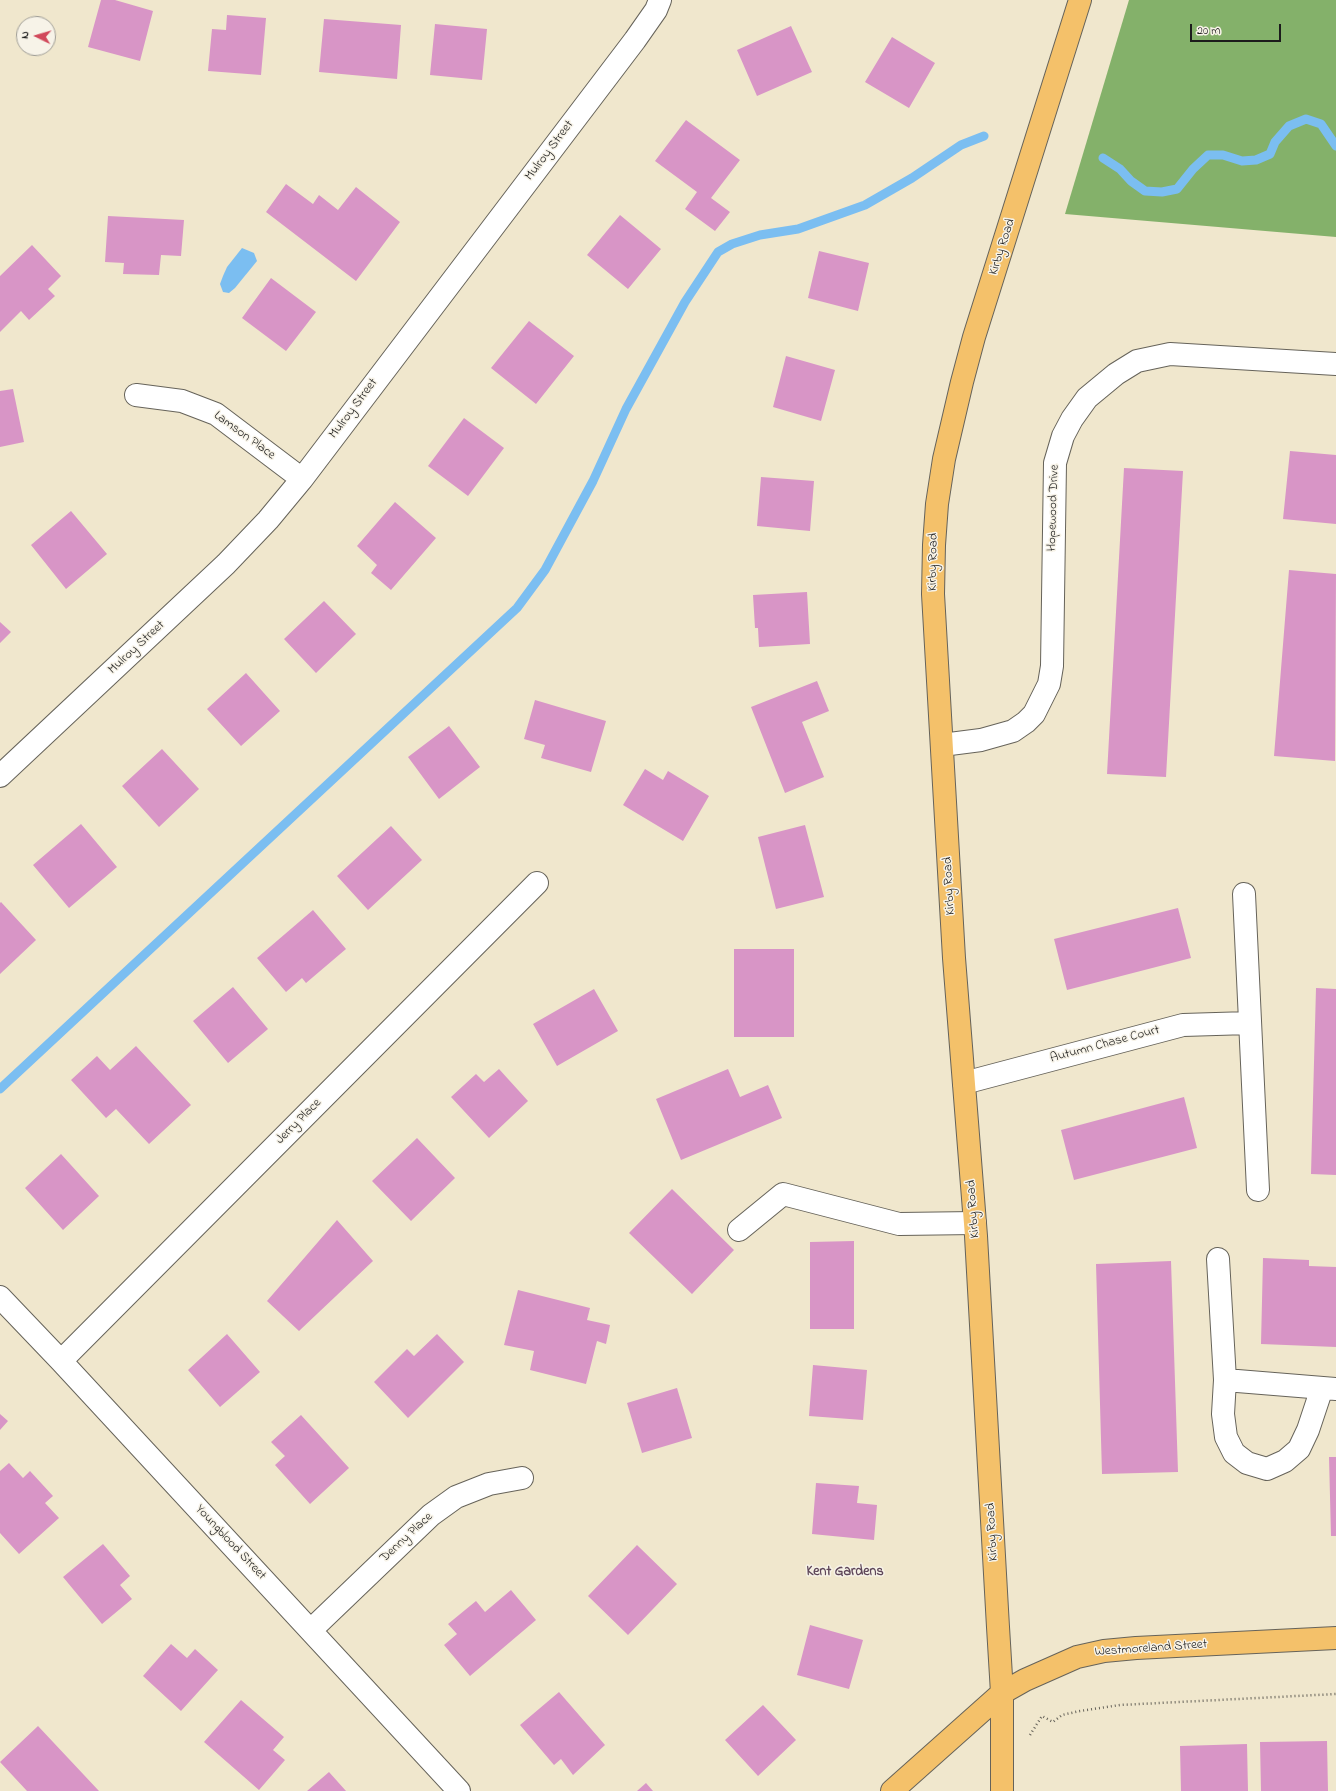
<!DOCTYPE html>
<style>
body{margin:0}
#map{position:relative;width:1336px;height:1791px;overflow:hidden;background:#f0e7cd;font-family:"Indie Flower",sans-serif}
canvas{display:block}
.north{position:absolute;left:16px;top:16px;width:40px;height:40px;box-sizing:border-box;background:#f7f3e8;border:1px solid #9f9d96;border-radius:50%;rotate:275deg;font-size:11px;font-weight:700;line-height:16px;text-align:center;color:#1c1c1c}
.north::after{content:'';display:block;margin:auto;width:14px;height:18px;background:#d1495b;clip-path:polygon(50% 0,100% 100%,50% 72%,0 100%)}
.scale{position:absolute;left:1190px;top:24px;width:91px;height:18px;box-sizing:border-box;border:2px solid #1c1c1c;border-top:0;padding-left:5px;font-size:12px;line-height:14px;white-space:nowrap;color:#1c1c1c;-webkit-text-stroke:3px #f7f3e8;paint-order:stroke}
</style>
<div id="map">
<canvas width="1336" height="1791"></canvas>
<div class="north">N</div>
<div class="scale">20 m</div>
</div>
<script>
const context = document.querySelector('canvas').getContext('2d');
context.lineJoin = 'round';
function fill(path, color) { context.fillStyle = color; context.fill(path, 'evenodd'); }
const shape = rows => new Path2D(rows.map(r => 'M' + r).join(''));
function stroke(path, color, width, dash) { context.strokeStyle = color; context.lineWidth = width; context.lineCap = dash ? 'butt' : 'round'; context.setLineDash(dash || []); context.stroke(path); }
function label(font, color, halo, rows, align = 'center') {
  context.font = font + ' "Indie Flower",sans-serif'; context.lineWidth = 3; context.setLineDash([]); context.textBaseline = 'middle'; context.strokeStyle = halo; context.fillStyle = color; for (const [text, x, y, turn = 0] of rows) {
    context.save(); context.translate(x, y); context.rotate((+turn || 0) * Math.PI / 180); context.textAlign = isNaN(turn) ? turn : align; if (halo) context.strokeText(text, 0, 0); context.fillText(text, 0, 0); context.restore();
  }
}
fill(shape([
 [1129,0,1336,0,1336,237,1065,214]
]), '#84b16a');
fill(shape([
 [242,248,254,253,257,261,235,288,229,293,223,292,220,284,223,276,227,267]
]), '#7bbef1');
stroke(shape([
 [1103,158,1120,169,1131,181,1145,191,1162,192,1177,189,1193,169,1208,155,1223,155,1242,161,1256,160,1270,154,1275,142,1289,126,1306,119,1321,124,1336,146],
 [0,1089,517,608,545,570,593,481,626,409,685,302,718,252,732,244,760,235,798,229,865,205,912,178,961,145,984,136]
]), '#7bbef1', 9);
fill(shape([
 [101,0,115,0,153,11,140,61,88,47],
 [227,15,266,18,261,75,208,71,212,29,226,30],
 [324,19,401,25,397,79,319,72],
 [435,24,487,29,482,80,430,75],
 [791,26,812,72,757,96,737,50],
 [892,37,935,63,909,108,865,82],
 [686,120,740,160,711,198,730,212,715,231,685,209,697,192,655,161],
 [286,184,313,204,319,195,338,210,356,187,400,222,356,281,266,212],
 [620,215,661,249,628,289,587,255],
 [108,216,184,220,181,256,161,255,159,275,123,274,124,263,105,262],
 [32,245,61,276,48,289,55,296,29,320,21,311,0,332,0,276],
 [819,251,869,263,858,311,808,298],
 [271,278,316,312,286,351,242,318],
 [529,321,574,356,536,404,491,368],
 [786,356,835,370,821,421,773,407],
 [13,389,24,442,0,447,0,391],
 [464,418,504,448,468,496,428,466],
 [1290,451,1336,455,1336,524,1283,519],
 [1124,468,1183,471,1166,777,1107,774],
 [761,477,814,481,810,531,757,526],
 [395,502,436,538,391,590,371,573,377,565,357,546],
 [71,511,107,554,66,589,31,545],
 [1289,570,1336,574,1335,761,1274,756],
 [807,592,810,644,759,647,758,628,755,628,753,595],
 [324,601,356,634,316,673,284,639],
 [0,622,11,632,0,643],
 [246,673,280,711,241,746,207,709],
 [817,681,829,711,802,722,824,777,785,793,751,707],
 [535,700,606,721,591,772,541,758,545,745,524,739],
 [449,726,480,767,439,799,408,757],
 [162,749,199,789,159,827,122,786],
 [645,769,663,780,668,771,709,796,683,841,623,805],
 [81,824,117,867,69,908,33,865],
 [805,825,824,897,776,909,758,837],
 [391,826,422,860,368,910,337,876],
 [1,902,36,940,0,974,0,903],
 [1178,908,1191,958,1067,990,1054,939],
 [313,910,346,949,306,983,302,978,286,992,257,958],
 [734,949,794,949,794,1037,734,1037],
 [233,987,268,1029,228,1063,193,1021],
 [1316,988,1336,989,1336,1175,1311,1174],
 [594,989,618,1031,557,1066,533,1024],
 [136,1046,191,1105,149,1144,116,1109,106,1118,71,1080,97,1056,110,1070],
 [499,1069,528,1101,489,1138,451,1097,476,1074,484,1082],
 [728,1069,740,1097,768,1085,782,1118,681,1160,656,1099],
 [1184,1097,1197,1148,1074,1180,1061,1130],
 [417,1138,455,1178,411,1221,372,1181],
 [61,1154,99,1196,63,1230,25,1188],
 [672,1189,734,1250,692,1294,629,1233],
 [337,1220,373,1261,299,1331,267,1301],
 [854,1241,854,1329,810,1329,810,1242],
 [1263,1258,1309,1260,1309,1266,1336,1267,1336,1347,1261,1344],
 [1171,1261,1178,1472,1102,1474,1096,1264],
 [518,1290,590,1308,587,1320,610,1325,606,1344,597,1341,586,1384,530,1370,534,1351,504,1345],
 [227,1334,260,1372,220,1407,188,1370],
 [437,1334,464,1362,408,1418,374,1382,407,1349,414,1356],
 [813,1365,867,1370,863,1420,809,1416],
 [677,1388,692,1438,642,1453,627,1403],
 [0,1414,8,1421,0,1430],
 [301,1415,349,1468,310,1504,275,1465,285,1456,271,1442],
 [1329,1457,1336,1457,1336,1536,1331,1536],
 [9,1463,23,1478,30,1471,53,1496,45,1503,59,1518,19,1554,0,1533,0,1471],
 [816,1483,859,1486,857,1503,877,1505,874,1540,812,1534],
 [103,1544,130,1576,120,1585,132,1599,102,1624,63,1577],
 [637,1545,677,1584,628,1635,588,1596],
 [511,1590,536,1620,470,1676,444,1645,457,1634,448,1624,476,1601,485,1612],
 [810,1625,863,1640,849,1689,797,1675],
 [171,1644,187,1658,195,1649,218,1670,181,1711,143,1676],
 [559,1692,605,1745,573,1775,561,1759,554,1765,520,1725],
 [241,1700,284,1737,273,1750,285,1760,259,1790,204,1742],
 [763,1705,796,1740,758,1776,725,1740],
 [38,1726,99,1791,27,1791,0,1762],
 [1327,1741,1328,1791,1261,1791,1260,1742],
 [1247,1744,1248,1791,1181,1791,1180,1746],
 [329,1772,346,1791,307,1791],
 [646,1783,653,1791,637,1791]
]), '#d895c6');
const minor = shape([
 [136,395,182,401,216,414,302,479],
 [942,745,981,740,1013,731,1026,722,1034,714,1049,684,1052,666,1055,463,1063,436,1072,419,1087,398,1116,374,1137,361,1170,354,1336,364],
 [0,776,226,564,268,520,302,479,635,40,656,10,660,0],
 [1244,894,1258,1190],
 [964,1083,1183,1025,1249,1023],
 [739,1230,783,1194,899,1224,975,1223],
 [1218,1259,1225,1380,1336,1389],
 [0,1297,61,1361,459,1791],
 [61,1361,537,883],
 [1225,1380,1223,1414,1226,1437,1234,1453,1247,1463,1267,1469,1285,1461,1299,1449,1308,1430,1322,1388],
 [311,1630,431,1515,456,1497,489,1484,522,1478]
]);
const major = shape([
 [892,1791,1002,1693,1025,1680,1077,1657,1104,1651,1136,1648,1336,1638],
 [1002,1791,1002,1693,998,1627,976,1236,954,958,933,594,934,545,937,504,944,459,962,382,974,337,1080,0]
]);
stroke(minor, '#66635a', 24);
stroke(major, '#66635a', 24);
stroke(shape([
 [1030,1735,1042,1716,1053,1722,1062,1715,1080,1711,1120,1705,1336,1694]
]), '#66635a', 2.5, [1, 3]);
stroke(minor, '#fff', 22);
stroke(major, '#f4c16a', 22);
label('13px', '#1c1c1c', '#f7f3e8', [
 ["Mulroy Street",550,151,-53],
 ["Kirby Road",1003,247,-72],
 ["Mulroy Street",354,409,-53],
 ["Lamson Place",244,436,36],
 ["Hopewood Drive",1054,508,-88],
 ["Kirby Road",934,562,-89],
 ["Mulroy Street",137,648,-43],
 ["Kirby Road",950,886,-93],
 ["Autumn Chase Court",1105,1045,-15],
 ["Jerry Place",299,1122,-45],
 ["Kirby Road",974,1209,-94],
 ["Kirby Road",993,1532,-93],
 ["Denny Place",407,1538,-43],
 ["Youngblood Street",230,1543,47],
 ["Westmoreland Street",1151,1649,-4]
]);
label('bold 14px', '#5e4658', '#f7f3e8', [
 ["Kent Gardens",845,1573]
]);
</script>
